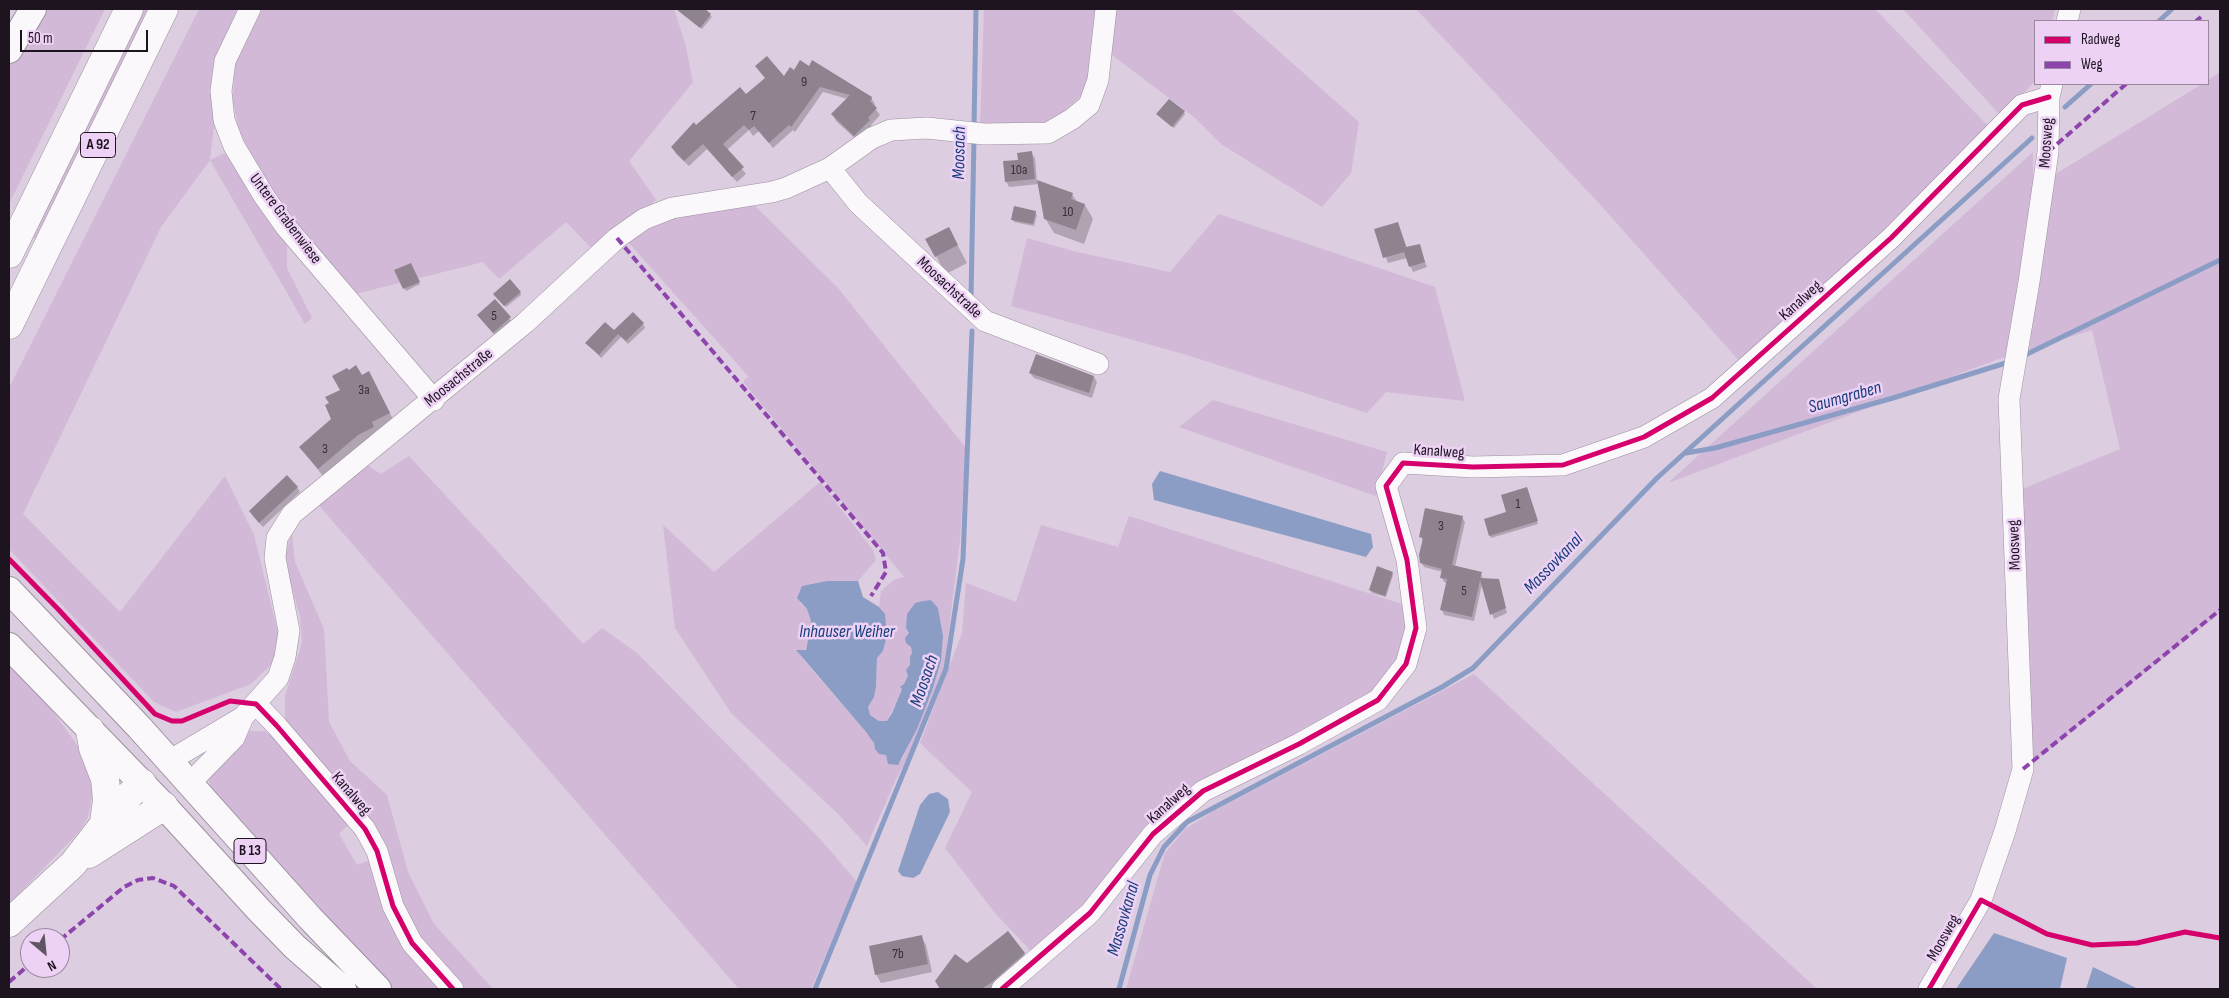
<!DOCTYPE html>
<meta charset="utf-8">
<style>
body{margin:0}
#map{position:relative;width:2229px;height:998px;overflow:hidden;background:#dccde0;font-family:"Sofia Sans Condensed",sans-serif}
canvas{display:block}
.frame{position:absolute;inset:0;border:10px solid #1e1420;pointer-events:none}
.legend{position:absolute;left:2034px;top:20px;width:175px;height:65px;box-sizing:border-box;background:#eed2f5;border:1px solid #9b86a0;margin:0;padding:6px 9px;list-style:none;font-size:15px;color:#1e1420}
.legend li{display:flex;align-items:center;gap:10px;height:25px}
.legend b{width:25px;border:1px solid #9b86a0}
.north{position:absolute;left:20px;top:928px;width:50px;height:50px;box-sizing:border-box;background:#eed2f5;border:1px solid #9b86a0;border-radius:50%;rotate:152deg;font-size:14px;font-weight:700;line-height:20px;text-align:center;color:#1e1420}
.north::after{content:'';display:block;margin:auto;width:18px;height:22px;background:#605563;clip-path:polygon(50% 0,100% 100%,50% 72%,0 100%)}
.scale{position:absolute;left:20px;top:30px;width:128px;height:22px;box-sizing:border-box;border:2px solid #1e1420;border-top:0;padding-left:6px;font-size:15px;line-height:18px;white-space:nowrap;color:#1e1420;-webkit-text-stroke:4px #eed2f5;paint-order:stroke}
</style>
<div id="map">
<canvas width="2229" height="998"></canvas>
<div class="frame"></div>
<ul class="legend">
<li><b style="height:6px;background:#d6006c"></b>Radweg</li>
<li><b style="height:6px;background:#8e44ad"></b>Weg</li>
</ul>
<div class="north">N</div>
<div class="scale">50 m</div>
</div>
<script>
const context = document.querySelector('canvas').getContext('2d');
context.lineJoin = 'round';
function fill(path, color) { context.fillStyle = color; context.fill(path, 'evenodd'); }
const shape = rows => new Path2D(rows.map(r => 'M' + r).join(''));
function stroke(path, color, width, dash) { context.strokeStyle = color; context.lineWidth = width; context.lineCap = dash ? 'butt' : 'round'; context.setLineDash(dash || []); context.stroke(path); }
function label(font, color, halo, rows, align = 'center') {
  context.font = font + ' "Sofia Sans Condensed",sans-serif'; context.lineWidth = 5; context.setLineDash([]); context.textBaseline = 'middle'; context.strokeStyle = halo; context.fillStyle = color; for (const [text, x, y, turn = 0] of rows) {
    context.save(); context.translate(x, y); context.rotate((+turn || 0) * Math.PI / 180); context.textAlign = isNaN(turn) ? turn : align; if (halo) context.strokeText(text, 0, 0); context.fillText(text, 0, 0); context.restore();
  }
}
fill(shape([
 [45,9,105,9,9,204,9,66],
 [138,9,148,9,36,239,28,235],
 [199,9,237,9,212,73,215,118,210,160,225,153,287,244,287,268,312,318,305,324,210,160,161,227,23,514,120,612,225,476,254,535,279,637,273,663,251,684,176,712,154,702,9,549,9,388],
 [259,9,674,9,685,43,693,82,629,161,656,200,596,253,566,222,499,279,483,262,355,294,273,195,240,133,233,103,234,67],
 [984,9,1231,9,1359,122,1351,173,1322,207,1221,144,1194,117,1108,52,1082,95,1046,127,980,128],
 [1416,9,1875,9,1988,126,1881,235,1743,365,1596,200],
 [1903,9,2055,9,2052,21,2035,21,2035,81,2001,116],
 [2220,72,2220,613,2026,768,2020,490,2120,449,2092,330,1996,360,1668,483,2033,152,2033,188,2202,84,2208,84,2208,80],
 [749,200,838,288,966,448,960,540,944,669,908,757,896,779,867,846,839,815,731,713,675,628,663,525,714,572,820,482,873,550,876,560,858,581,827,581,800,603,807,609,811,621,805,650,797,650,805,662,886,755,902,760,932,691,941,661,943,636,938,608,931,600,915,603,906,628,909,633,906,643,911,647,912,653,908,676,887,721,879,721,870,715,868,707,874,697,876,687,877,658,883,651,885,614,879,607,881,591,894,580,904,577,744,383,744,380,749,377,628,242,656,224,679,215],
 [1219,214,1435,287,1465,401,1386,392,1367,413,1187,355,1011,306,1027,238,1077,252,1170,272],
 [1213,400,1387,452,1376,496,1179,427],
 [409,456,583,644,602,628,637,653,820,839,857,882,811,989,739,989,316,502,367,465,381,474],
 [1129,516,1408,606,1406,644,1377,696,1204,786,1077,916,1030,950,995,913,945,848,972,792,920,743,962,633,966,583,1016,602,1041,525,1118,547],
 [292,534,295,562,324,629,329,722,350,761,387,795,408,872,434,924,493,989,464,989,422,943,401,904,285,721,285,696,302,643,300,617,286,567,286,551],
 [9,658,41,695,85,756,94,789,88,817,79,832,9,904],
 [1474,674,1817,989,1126,989,1165,853,1185,829,1216,810],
 [249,731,265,731,279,741,351,822,339,834,357,865,370,860,441,989,394,989,212,791,208,778,239,737]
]), '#d1b9d7');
fill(shape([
 [1160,471,1371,534,1373,547,1366,557,1154,500,1152,484],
 [827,581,858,581,863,597,879,607,885,614,887,635,883,651,877,658,876,687,874,697,868,707,870,715,879,721,887,721,892,713,902,689,900,687,904,684,908,676,906,670,910,665,910,657,912,653,911,647,906,643,905,638,909,633,906,628,907,614,915,603,923,601,931,600,938,608,943,636,941,661,932,691,917,729,898,765,888,764,886,755,879,754,875,749,874,743,866,732,796,650,806,650,811,621,807,609,797,598,802,586],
 [938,792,948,799,950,812,920,874,913,878,902,876,898,871,920,805,929,794],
 [1994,933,2067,958,2060,989,1956,989],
 [2093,967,2138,989,2086,989]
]), '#8c9dc5');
fill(shape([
 [681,9,703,9,712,17,702,29,681,13],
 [785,78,871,98,875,104,874,107,880,115,871,125,872,127,858,141,836,121,833,115,848,99,823,92,795,132,793,130,773,148,759,131,753,136,749,130,727,150,746,174,737,182,707,149,689,166,676,154,672,147,696,127,746,96],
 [1184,112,1185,114,1174,128,1159,116],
 [1031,153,1035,158,1037,182,1072,194,1077,202,1085,205,1093,219,1084,244,1054,233,1045,218,1039,184,1009,187,1006,181,1019,161],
 [1035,212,1037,215,1034,226,1014,222,1013,219],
 [1398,223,1407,248,1419,245,1427,267,1413,272,1407,258,1388,263,1376,230],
 [949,229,967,263,946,274,927,240],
 [410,265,420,284,406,291,396,271],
 [520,292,521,295,506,307,496,296],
 [495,301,513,323,497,338,478,315],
 [643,324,645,328,628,344,621,337,601,358,587,343,614,331],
 [1030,373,1094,377,1097,382,1092,398,1034,378],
 [362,377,373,380,394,421,375,431,377,435,362,443,323,476,300,447,333,419,330,404,342,390],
 [297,487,300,492,263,527,253,516],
 [1528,491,1538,524,1491,538,1490,535],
 [1462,517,1465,522,1455,567,1481,573,1483,579,1498,580,1507,613,1494,619,1482,584,1474,621,1444,615,1442,610,1447,583,1444,582,1442,578,1443,572,1424,567,1421,562,1423,541,1421,537],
 [1392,573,1393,575,1386,597,1372,593,1370,590],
 [921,936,926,945,932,972,881,983,876,974],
 [1024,953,1027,959,993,989,941,989,937,981,967,964]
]), '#0003');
stroke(shape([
 [2159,21,2172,9],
 [2065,107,2091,84],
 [974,128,976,9],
 [971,298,974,137],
 [2023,356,2220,260],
 [1686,453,1715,448,1893,398,2009,362],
 [815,989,946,669,963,559,972,331],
 [1119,989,1150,875,1164,847,1187,822,1442,687,1473,668,1657,478,2032,138]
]), '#8c9dc5', 5);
fill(shape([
 [676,9,705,9,711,14,700,28],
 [767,56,784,76,790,67,794,70,800,60,809,66,812,60,872,97,871,101,869,100,877,108,868,118,870,120,854,136,831,114,850,95,820,87,791,127,789,125,769,143,754,126,749,130,744,125,723,144,744,167,732,177,703,144,684,161,671,147,694,122,696,125,740,87,746,94,765,78,755,66],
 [1169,99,1185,111,1172,127,1156,114],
 [1032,151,1035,179,1005,182,1003,161,1018,160,1017,153],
 [1037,180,1073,193,1071,199,1085,204,1076,230,1044,219],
 [1014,206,1036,211,1033,224,1011,220],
 [1398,222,1406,247,1420,244,1425,262,1409,267,1404,252,1383,258,1374,229],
 [949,227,958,245,935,257,925,239],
 [411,263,420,282,403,289,394,270],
 [510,279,521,292,504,306,493,294],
 [495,299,511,317,493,333,477,315],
 [633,312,644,323,626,341,618,334,599,355,585,343,605,322,614,330],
 [1036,354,1094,376,1089,393,1029,373],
 [356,365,362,375,369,371,390,413,372,422,374,427,358,435,318,469,299,447,331,419,325,405,329,403,325,397,340,390,332,376,347,368,349,370],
 [287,475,298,487,259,523,249,511],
 [1527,487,1538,521,1489,536,1484,519,1506,512,1501,495],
 [1425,508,1463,516,1452,565,1482,572,1480,578,1499,579,1506,608,1490,615,1480,580,1472,617,1440,610,1447,579,1440,578,1442,569,1420,563,1419,555,1423,538,1419,537],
 [1377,566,1393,572,1385,596,1369,590],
 [1008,931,1025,953,991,983,981,989,940,989,935,981,955,954,967,963],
 [922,935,928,964,875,975,869,946]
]), '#908390');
const minor = shape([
 [250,9,225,61,221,91,224,120,234,146,264,196,286,227,434,400],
 [2067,21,2070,9],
 [830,168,858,203,985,321,1098,364],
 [256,704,277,726,365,829,377,851,393,906,412,943,453,989],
 [169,761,243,717,278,678,285,657,289,631,275,558,277,538,292,514,525,323,617,238,644,219,672,208,772,192,786,188,830,168,872,138,891,130,927,128,984,134,1048,133,1072,119,1089,105,1098,80,1106,9],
 [189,784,234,738,243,717],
 [1002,989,1090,913,1153,834,1203,791,1299,744,1378,700,1406,664,1416,628,1407,560,1386,486,1403,463,1473,467,1563,465,1644,437,1712,398,1891,238,2022,105,2049,97],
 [1929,989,1981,900,2005,831,2023,769,2009,399,2029,282,2048,152,2049,97,2052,84]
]);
const major = shape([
 [9,50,33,9],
 [9,590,139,727,310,918,378,989],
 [9,646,164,806,259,910,295,947,343,989]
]);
const highway = shape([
 [9,254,129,9],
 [9,325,164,9],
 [90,730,93,748,105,779,107,800,104,823],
 [89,854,164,806],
 [9,923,73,864,118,806,142,783]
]);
stroke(minor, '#9c909f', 22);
stroke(major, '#9c909f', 28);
stroke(highway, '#9c909f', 29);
stroke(minor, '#faf8fa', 21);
stroke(major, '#faf8fa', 26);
stroke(highway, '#faf8fa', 28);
stroke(shape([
 [2196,21,2201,17],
 [2048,152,2126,84],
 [617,238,883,553,886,572,871,596],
 [2023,769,2220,610],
 [60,940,124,887,138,880,153,878,174,886,281,989],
 [9,982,30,964]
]), '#8e44ad', 4, [8, 4]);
stroke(shape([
 [9,559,58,609,155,714,172,721,182,721,230,701,256,704,277,726,365,829,377,851,393,906,412,943,453,989],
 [1002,989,1090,913,1153,834,1203,791,1299,744,1378,700,1406,664,1416,628,1407,560,1386,486,1403,463,1473,467,1563,465,1644,437,1712,398,1891,238,2022,105,2049,97],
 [1929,989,1981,900,2047,934,2092,945,2137,943,2185,932,2220,938]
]), '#d6006c', 5);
label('14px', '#3a303c', null, [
 ["9",804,82],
 ["7",753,116],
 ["10a",1019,170],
 ["10",1068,212],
 ["5",494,316],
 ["3a",364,390],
 ["3",325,449],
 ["1",1518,504],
 ["3",1441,526],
 ["5",1464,591],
 ["7b",898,954]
]);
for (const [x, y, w] of [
 [98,145,35],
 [250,851,32]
]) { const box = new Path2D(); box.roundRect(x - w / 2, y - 12.5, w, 25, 4); context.fillStyle = '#eed2f5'; context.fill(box); stroke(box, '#1e1420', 1); }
label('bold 15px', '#1e1420', null, [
 ["A 92",98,145],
 ["B 13",250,851]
]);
label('16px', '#1e1420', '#eed2f5', [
 ["Moosweg",2047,143,-86],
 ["Untere Grabenwiese",285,219,53],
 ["Moosachstraße",949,288,43],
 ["Kanalweg",1801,301,-42],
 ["Moosachstraße",459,378,-39],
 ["Kanalweg",1439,452,4],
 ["Moosweg",2015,545,-92],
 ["Kanalweg",351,794,49],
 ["Kanalweg",1169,804,-42],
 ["Moosweg",1944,938,-60]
]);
label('italic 18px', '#183e7b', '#eed2f5', [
 ["Moosach",960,153,-89],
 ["Saumgraben",1845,398,-16],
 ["Massovkanal",1554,564,-46],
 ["Inhauser Weiher",847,632],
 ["Moosach",925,681,-71],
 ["Massovkanal",1124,919,-74]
]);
</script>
